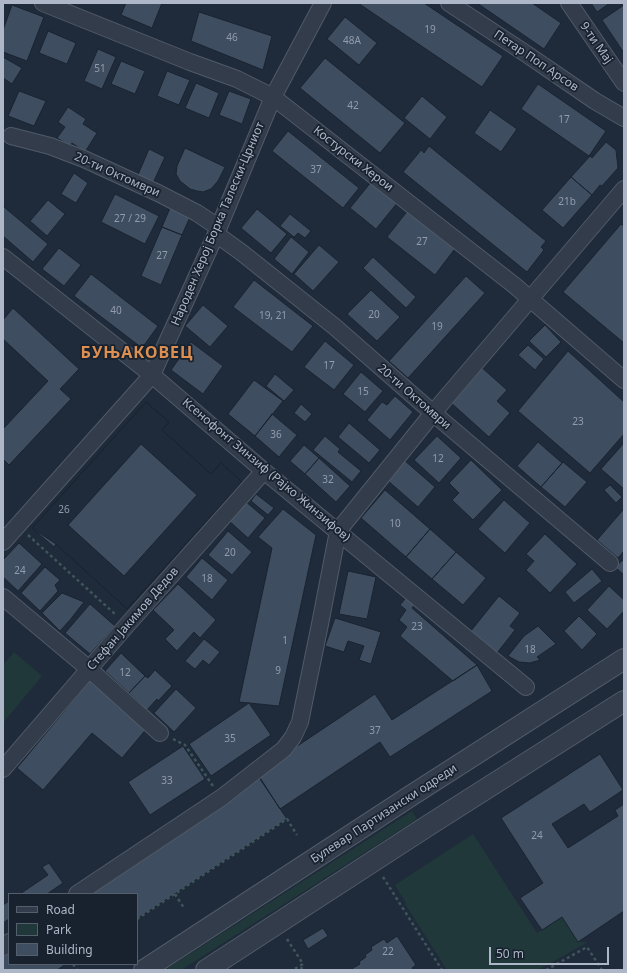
<!DOCTYPE html>
<meta charset="utf-8">
<style>
body{margin:0}
#map{position:relative;width:627px;height:973px;overflow:hidden;background:#1f2b3a;font-family:"Noto Sans",sans-serif}
canvas{display:block}
.frame{position:absolute;inset:0;border:4px solid #adb7c7;pointer-events:none}
.legend{position:absolute;left:8px;top:893px;width:130px;height:72px;box-sizing:border-box;background:#18222f;border:1px solid #545e6c;margin:0;padding:5px 7px;list-style:none;font-size:12px;color:#adb7c7}
.legend li{display:flex;align-items:center;gap:8px;height:20px}
.legend b{width:20px;border:1px solid #545e6c}
.scale{position:absolute;left:489px;top:947px;width:120px;height:18px;box-sizing:border-box;border:2px solid #adb7c7;border-top:0;padding-left:5px;font-size:12px;line-height:14px;white-space:nowrap;color:#adb7c7;-webkit-text-stroke:3px #18222f;paint-order:stroke}
</style>
<div id="map">
<canvas width="627" height="973"></canvas>
<div class="frame"></div>
<ul class="legend">
<li><b style="height:5px;background:#333c4a"></b>Road</li>
<li><b style="height:11px;background:#21383b"></b>Park</li>
<li><b style="height:11px;background:#3f4d60"></b>Building</li>
</ul>
<div class="scale">50 m</div>
</div>
<script>
const context = document.querySelector('canvas').getContext('2d');
context.lineJoin = 'round';
function fill(path, color) { context.fillStyle = color; context.fill(path, 'evenodd'); }
const shape = rows => new Path2D(rows.map(r => 'M' + r).join(''));
function stroke(path, color, width, dash) { context.strokeStyle = color; context.lineWidth = width; context.lineCap = dash ? 'butt' : 'round'; context.setLineDash(dash || []); context.stroke(path); }
function label(font, color, halo, rows, align = 'center') {
  context.font = font + ' "Noto Sans",sans-serif'; context.lineWidth = 3.5; context.setLineDash([]); context.textBaseline = 'middle'; context.strokeStyle = halo; context.fillStyle = color; for (const [text, x, y, turn = 0] of rows) {
    context.save(); context.translate(x, y); context.rotate((+turn || 0) * Math.PI / 180); context.textAlign = isNaN(turn) ? turn : align; if (halo) context.strokeText(text, 0, 0); context.fillText(text, 0, 0); context.restore();
  }
}
fill(shape([
 [14,652,42,676,3,723,3,665],
 [412,811,417,819,181,970,165,970],
 [473,834,537,933,562,917,578,942,588,942,538,970,447,970,405,904,406,903,395,885]
]), '#21383b');
const building = shape([
 [126,3,162,3,152,28,121,15,126,3],
 [358,3,424,3,503,56,482,87,358,3],
 [477,3,532,3,561,23,544,49,477,3],
 [591,3,610,3,597,12,591,3],
 [12,5,44,17,27,61,3,52,3,30,12,5],
 [624,5,624,53,602,20,624,5],
 [199,12,272,36,263,70,191,41,199,12],
 [345,17,377,43,359,65,327,39,345,17],
 [48,31,76,43,67,64,39,53,48,31],
 [98,49,116,57,102,89,84,81,98,49],
 [3,57,22,68,12,84,3,78,3,57],
 [325,58,405,123,380,153,300,88,325,58],
 [121,61,145,71,135,94,111,84,121,61],
 [167,71,190,80,179,105,157,96,167,71],
 [196,83,219,93,209,118,185,108,196,83],
 [538,84,606,131,589,156,521,109,538,84],
 [19,91,46,101,34,126,8,116,19,91],
 [229,91,251,99,242,124,219,115,229,91],
 [422,96,447,117,430,139,404,118,422,96],
 [68,107,86,119,83,124,97,133,85,152,72,143,70,146,57,138,65,127,58,122,68,107],
 [490,110,517,129,501,152,474,133,490,110],
 [288,131,359,188,343,208,272,151,288,131],
 [606,142,616,150,618,168,602,186,600,185,592,195,571,177,590,156,592,158,606,142],
 [429,146,546,241,541,247,544,250,527,272,403,172,421,150,424,153,429,146],
 [185,148,225,167,218,181,211,189,203,192,197,191,190,189,180,181,176,174,177,166,185,148],
 [149,149,165,157,153,183,137,177,149,149],
 [74,173,88,183,76,203,61,194,74,173],
 [571,177,592,195,563,228,542,210,571,177],
 [372,181,398,202,376,229,350,208,372,181],
 [115,194,159,216,145,244,101,222,115,194],
 [48,200,65,214,47,236,30,221,48,200],
 [4,207,48,244,33,262,3,236,3,208,4,207],
 [170,208,190,217,182,235,162,227,170,208],
 [257,209,287,234,271,253,241,228,257,209],
 [409,209,457,246,435,275,387,237,409,209],
 [290,214,311,231,305,238,298,233,294,237,280,226,290,214],
 [621,224,624,226,624,343,563,292,621,224],
 [162,227,182,235,161,285,141,276,162,227],
 [291,237,309,252,292,274,274,259,291,237],
 [319,245,339,262,313,291,294,274,319,245],
 [59,248,81,265,64,286,42,269,59,248],
 [373,257,416,297,406,308,363,268,373,257],
 [91,274,158,326,142,348,74,296,91,274],
 [466,276,485,293,408,378,389,361,466,276],
 [254,280,313,326,292,352,233,307,254,280],
 [371,290,400,317,377,341,347,314,371,290],
 [203,305,228,326,210,347,185,326,203,305],
 [13,308,79,369,60,389,71,399,9,465,3,459,3,429,48,381,3,339,3,320,13,308],
 [545,325,561,342,546,357,529,341,545,325],
 [325,341,354,365,334,390,304,367,325,341],
 [191,342,223,366,203,394,171,370,191,342],
 [528,345,544,359,535,370,518,355,528,345],
 [568,351,624,402,624,434,590,473,518,411,568,351],
 [480,366,507,390,497,401,510,413,489,437,449,401,480,366],
 [361,372,383,391,365,412,343,394,361,372],
 [275,374,294,390,284,401,266,386,275,374],
 [254,380,283,401,255,436,228,414,254,380],
 [395,396,413,412,390,440,367,420,382,402,387,405,395,396],
 [146,402,169,422,162,430,211,474,221,463,242,482,127,609,56,544,54,547,32,528,146,402],
 [141,444,197,495,124,576,68,525,141,444],
 [146,402,169,422,162,430,211,474,221,463,242,482,127,609,56,544,32,528,146,402],
 [301,404,312,414,305,422,294,413,301,404],
 [272,414,297,435,279,457,255,436,272,414],
 [349,423,380,450,369,463,338,437,349,423],
 [325,436,340,449,338,452,361,471,352,482,313,450,325,436],
 [437,436,461,458,439,483,414,460,437,436],
 [538,442,562,463,541,487,517,466,538,442],
 [624,443,624,489,601,469,624,443],
 [304,445,319,458,305,474,290,461,304,445],
 [319,458,350,486,336,502,305,474,319,458],
 [404,460,435,487,418,507,387,480,404,460],
 [471,460,502,490,473,520,452,500,459,493,449,483,471,460],
 [563,462,587,482,565,507,541,487,563,462],
 [610,485,622,497,616,503,604,490,610,485],
 [385,490,430,529,406,557,361,518,385,490],
 [256,494,274,508,268,515,251,501,256,494],
 [504,500,530,523,505,553,478,529,504,500],
 [245,501,265,518,248,538,228,520,245,501],
 [283,509,316,535,279,706,239,702,272,548,258,537,283,509],
 [623,510,624,511,624,551,618,558,597,540,623,510],
 [430,529,456,552,432,579,406,557,430,529],
 [228,531,252,552,232,575,208,555,228,531],
 [545,534,577,564,550,593,526,570,534,561,526,554,545,534],
 [19,543,42,564,18,591,3,577,3,560,19,543],
 [456,552,486,578,463,605,432,579,456,552],
 [202,558,228,580,212,600,186,577,202,558],
 [624,559,624,575,615,567,624,559],
 [45,567,60,580,55,585,58,591,40,611,21,593,45,567],
 [592,569,602,581,574,603,565,592,592,569],
 [348,571,376,577,367,619,339,614,348,571],
 [178,584,216,620,200,638,194,632,177,651,165,639,174,630,153,610,178,584],
 [609,586,624,600,624,611,607,629,587,610,609,586],
 [62,593,84,602,70,620,60,631,42,613,62,593],
 [410,593,418,600,412,608,477,665,453,681,400,636,407,627,399,620,406,610,400,605,410,593],
 [499,596,520,613,510,626,515,630,497,653,470,632,499,596],
 [90,604,115,626,90,654,65,633,90,604],
 [579,616,597,634,582,650,564,631,579,616],
 [335,618,381,632,371,664,359,660,364,646,348,641,344,652,325,646,335,618],
 [538,626,556,644,537,657,540,660,530,663,519,662,508,656,524,636,538,626],
 [204,639,220,652,209,665,203,660,195,669,185,661,204,639],
 [121,653,145,676,129,693,105,671,121,653],
 [477,665,492,691,390,757,380,742,280,809,257,773,375,694,392,720,477,665],
 [155,670,172,686,158,701,157,699,147,710,129,693,145,676,148,678,155,670],
 [91,679,148,727,122,758,92,733,43,790,17,768,91,679],
 [176,689,196,708,174,732,154,713,176,689],
 [249,703,271,735,211,776,189,744,249,703],
 [183,746,205,779,150,815,128,782,183,746],
 [600,754,623,790,590,812,584,804,552,824,568,848,618,816,615,810,624,804,624,911,578,942,562,917,542,930,520,898,543,883,501,818,600,754],
 [258,776,287,819,137,919,137,894,82,894,258,776],
 [49,863,63,883,47,894,20,894,48,875,42,867,49,863],
 [9,901,9,919,3,923,3,905,9,901],
 [323,928,328,936,308,949,303,940,323,928],
 [397,936,416,965,412,968,413,970,350,970,360,964,359,962,366,957,365,955,372,950,371,947,384,939,387,943,397,936],
 [9,951,9,964,66,964,57,970,3,970,3,955,9,951]
]);
fill(building, '#3f4d60');
stroke(building, '#1a2431', 1);
const minor = shape([
 [43,3,190,62,237,79,273,97,514,285,624,380],
 [449,3,525,53,595,101,624,118],
 [569,3,624,83],
 [11,136,50,146,84,159,158,193,197,213,218,227],
 [216,234,241,252,335,327,433,413,610,563],
 [3,257,152,375,264,471,526,687],
 [3,542,152,375,216,234,273,97,323,3],
 [3,597,89,669,160,733],
 [3,769,127,625,264,471],
 [77,894,221,798,284,749,293,737,300,722,320,624,338,531,433,413,624,189],
 [3,947,9,942]
]);
const tertiary = shape([
 [144,970,412,795,624,659],
 [206,970,429,825,624,701]
]);
stroke(minor, '#505a68', 18);
stroke(tertiary, '#505a68', 22);
stroke(shape([
 [28,535,116,615],
 [173,739,185,745,213,786],
 [383,877,442,970],
 [175,894,184,908],
 [137,919,287,819,297,835],
 [287,939,303,964,293,970],
 [73,964,77,970],
 [301,970,303,964],
 [546,970,587,947,602,970]
]), '#3e5559', 2.5, [3, 3]);
stroke(minor, '#333c4a', 16);
stroke(tertiary, '#333c4a', 20);
label('10px', '#929cad', null, [
 ["19",430,30],
 ["46",232,38],
 ["48А",352,41],
 ["51",100,69],
 ["42",353,106],
 ["17",564,120],
 ["37",316,170],
 ["21b",567,202],
 ["27 / 29",130,219],
 ["27",422,242],
 ["27",162,256],
 ["40",116,311],
 ["20",374,315],
 ["19, 21",273,316],
 ["19",437,327],
 ["17",329,366],
 ["15",363,392],
 ["23",578,422],
 ["36",276,435],
 ["12",438,459],
 ["32",328,480],
 ["26",64,510],
 ["10",395,524],
 ["20",230,553],
 ["24",20,571],
 ["18",207,579],
 ["23",417,627],
 ["1",285,641],
 ["18",530,650],
 ["9",278,671],
 ["12",125,673],
 ["37",375,731],
 ["35",230,739],
 ["33",167,781],
 ["24",537,836],
 ["22",388,952]
]);
label('12px', '#adb7c7', '#18222f', [
 ["9-ти Мај",596,43,55],
 ["Петар Поп Арсов",536,61,34],
 ["Костурски Херои",353,159,38],
 ["20-ти Октомври",117,175,24],
 ["Народен Херој Борка Талески-Црниот",218,224,-67],
 ["20-ти Октомври",414,397,41],
 ["Ксенофонт Зинзиф (Рајко Жинзифов)",266,470,40],
 ["Стефан Јакимов Дедов",133,619,-49],
 ["Булевар Партизански одреди",384,814,-33]
]);
context.letterSpacing = '1px';
label('bold 16px', '#dc8f53', '#18222f', [
 ["БУЊАКОВЕЦ",137,353]
]);
context.letterSpacing = '0px';
</script>
